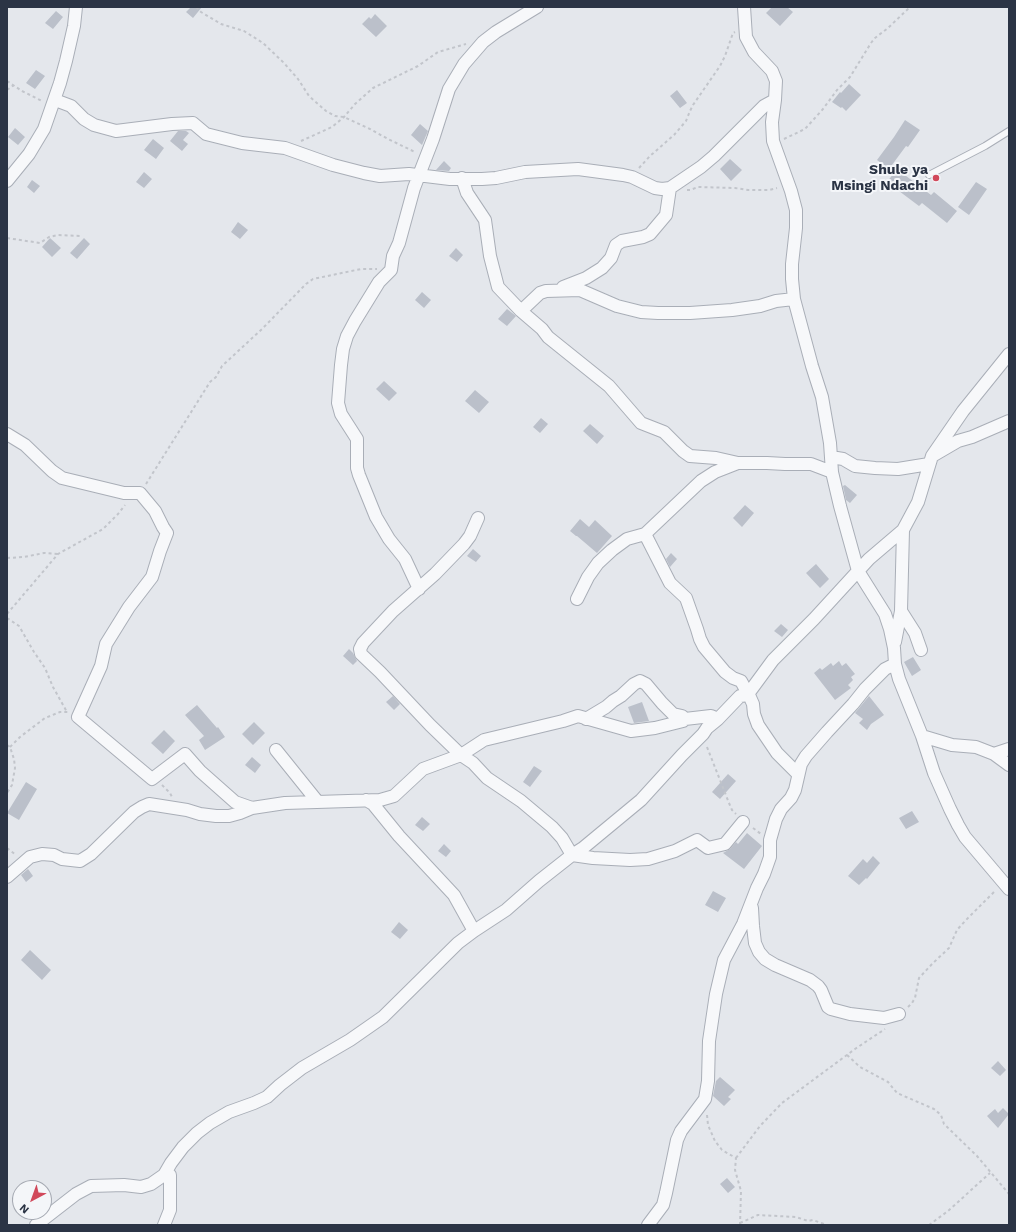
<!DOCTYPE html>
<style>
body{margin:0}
#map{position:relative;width:1016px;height:1232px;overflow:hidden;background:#e4e7ec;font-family:"Work Sans",sans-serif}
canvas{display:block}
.frame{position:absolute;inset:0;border:8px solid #2b3445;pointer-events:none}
.north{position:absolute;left:12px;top:1180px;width:40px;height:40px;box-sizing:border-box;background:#f4f6f9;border:1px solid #a4a8b1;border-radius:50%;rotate:221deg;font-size:11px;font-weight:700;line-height:16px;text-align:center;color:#2b3445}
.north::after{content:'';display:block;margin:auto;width:14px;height:18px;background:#d1495b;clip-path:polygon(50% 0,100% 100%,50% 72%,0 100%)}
</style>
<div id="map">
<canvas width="1016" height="1232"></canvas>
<div class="frame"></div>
<div class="north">N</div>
</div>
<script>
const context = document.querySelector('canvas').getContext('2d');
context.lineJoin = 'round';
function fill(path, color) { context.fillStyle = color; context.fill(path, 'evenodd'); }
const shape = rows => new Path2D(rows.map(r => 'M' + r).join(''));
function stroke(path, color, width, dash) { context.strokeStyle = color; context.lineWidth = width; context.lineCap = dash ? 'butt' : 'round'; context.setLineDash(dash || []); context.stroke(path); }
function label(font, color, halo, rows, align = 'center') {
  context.font = font + ' "Work Sans",sans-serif'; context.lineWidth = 4; context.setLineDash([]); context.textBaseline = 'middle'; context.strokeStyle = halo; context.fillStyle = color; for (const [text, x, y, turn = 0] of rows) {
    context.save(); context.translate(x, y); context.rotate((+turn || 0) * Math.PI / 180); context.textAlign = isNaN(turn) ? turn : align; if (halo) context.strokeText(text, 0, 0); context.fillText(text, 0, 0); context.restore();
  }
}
fill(shape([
 [191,7,202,7,193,18,186,12],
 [772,7,787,7,793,12,780,26,766,13],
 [56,11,63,17,53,29,45,23],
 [375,14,387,26,376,37,362,24,369,17,371,19],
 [36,70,45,76,35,89,26,83],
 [849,84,861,95,846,111,842,107,841,108,832,102,840,92,841,93],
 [677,90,687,103,680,108,670,96],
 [905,120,920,130,908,147,906,146,889,169,877,160,894,137],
 [420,124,428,131,422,145,411,135],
 [15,128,25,137,18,145,8,137],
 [178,131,186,131,189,133,183,140,188,144,182,151,170,141],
 [153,139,164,148,156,159,144,150],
 [730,159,742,170,731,181,720,169],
 [444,161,451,168,449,171,436,170],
 [897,169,931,195,934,192,957,211,947,223,922,203,919,206,887,182],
 [144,172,152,179,144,188,136,182],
 [32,180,40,186,34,193,27,187],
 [976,182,987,189,969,215,958,207],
 [238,222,248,230,240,239,231,232],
 [50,238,61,248,52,257,42,247],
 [84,238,90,244,77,259,70,253],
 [456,248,463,255,457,262,449,256],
 [422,292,431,300,424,308,415,300],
 [507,309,516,316,507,326,498,319],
 [384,381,397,393,389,401,376,389],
 [475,390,489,402,479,413,465,401],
 [541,418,548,424,540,433,533,427],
 [590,424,604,436,597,444,583,431],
 [845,485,857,495,850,503,846,500,843,486],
 [745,505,754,513,742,527,733,518],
 [580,519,589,527,595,520,612,536,597,553,577,536,576,536,570,531],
 [473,549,481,556,476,562,467,556],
 [671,553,677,559,670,567,666,559],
 [816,564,829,579,820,588,806,573],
 [781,624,788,630,782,637,774,631],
 [349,649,353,653,357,661,353,665,343,656],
 [913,657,921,670,912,676,904,662],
 [839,661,842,666,846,663,855,674,851,677,853,680,848,685,851,688,835,700,814,673,820,668,822,670,831,663,833,666],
 [393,696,400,704,394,710,386,702],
 [869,696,884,715,871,724,867,730,859,723,863,719,855,713],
 [642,702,649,721,634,723,628,707],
 [197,705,217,728,218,727,225,737,205,750,199,740,204,736,185,715],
 [254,722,265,733,253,745,242,734],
 [164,730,175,741,163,754,151,743],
 [252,757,261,765,255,773,245,765],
 [534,766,542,771,530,787,523,782],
 [728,774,736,781,720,799,712,792],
 [26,782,37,789,19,820,7,813],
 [912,811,919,822,906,829,899,818],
 [422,817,430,824,423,831,415,825],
 [747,833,762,846,744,869,723,853,730,849,736,842,738,844],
 [444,844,451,851,446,857,438,851],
 [873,856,880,863,867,879,866,878,859,885,848,876,863,859,867,863],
 [28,869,33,876,26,882,21,875],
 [713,891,726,898,718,912,705,905],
 [399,922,408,930,400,939,391,932],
 [30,950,51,970,42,980,21,960],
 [998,1061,1006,1070,1000,1076,991,1068],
 [720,1077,735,1090,728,1097,731,1099,724,1106,713,1096,716,1081],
 [1003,1108,1009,1114,998,1128,987,1116,995,1109,998,1113],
 [727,1178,735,1187,728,1193,720,1184]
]), '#bbc0ca');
const service = shape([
 [929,175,985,146,1009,131]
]);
const minor = shape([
 [744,7,746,37,754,52,772,71,776,81,775,100,772,122,773,141,791,191,796,210,796,228,792,264,792,279,794,299,812,366,822,397,830,443,832,472,840,506,858,571,885,614,890,629,894,648,895,664,899,679,922,736,934,773,950,809,958,825,965,837,1009,889],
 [55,100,71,106,84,119,94,125,116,131,172,124,193,123,206,134,242,143,285,148,333,165,364,173,380,176,409,174,450,179,482,179,496,178,525,172,578,169,623,175,632,177,655,188,662,189,670,188,701,167,714,156,764,106,775,100],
 [462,178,467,193,485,220,490,256,498,287,521,311,540,293,546,291,580,290,617,306,641,312,658,313,690,313,732,310,760,306,776,301,794,299],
 [7,181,29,154,44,129,60,83,66,61,74,26,76,7],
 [563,287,586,278,602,268,611,258,616,245,622,241,643,237,650,234,666,215,670,188],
 [521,311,542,329,548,337,609,386,641,423,664,432,683,451,690,456,716,458,738,463,767,463,785,464,811,464,832,472],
 [7,434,25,445,52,471,62,478,124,493,140,493,155,511,163,527,167,533,160,551,152,577,129,607,106,644,101,666,78,717,152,779,185,754,200,771,235,802,252,808,285,803,380,800,394,796,423,769,461,755,484,740,563,721,578,716,631,731,655,728,683,721,685,719,711,716,718,719],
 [934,455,958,441,972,437,1009,421],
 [831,457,843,459,855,466,875,468,898,469,929,464],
 [478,518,470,536,464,544,435,574,393,611,363,643,360,649,361,654,380,672,430,725,461,755,473,763,487,778,521,801,552,827,562,838,572,855,593,858,630,860,648,859,675,851,697,840,708,848,725,844,743,822],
 [645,534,670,583,686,598,697,629,700,639,704,647,725,672,733,678,741,681,748,694],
 [419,589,405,559,389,539,376,517,359,475,357,468,357,439,341,414,338,403,341,365,343,349,347,336,355,321,379,282,391,270,393,256,399,243,414,188,433,139,449,89,464,64,483,42,496,32,537,7],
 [577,599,588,577,598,563,612,550,627,539,645,534,701,481,715,472,738,463],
 [901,611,915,633,921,650],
 [895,642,901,611,903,530],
 [740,696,749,695,753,704,754,714,758,725,777,753,798,774],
 [586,719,606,707,613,701,621,696,634,684,640,681,646,684,662,703,673,714,682,716,685,719],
 [922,736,952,745,976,747,994,754,1009,749],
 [276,750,317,801],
 [994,754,1009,765],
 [366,800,373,804,399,836,454,895,474,931],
 [7,877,30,857,42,854,54,855,62,859,80,861,91,854,134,812,142,807,149,804,187,810,200,814,216,816,229,816,240,813,252,808],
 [752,908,753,926,755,943,759,952,765,959,775,965,810,980,818,986,821,990,828,1007,831,1009,850,1014,884,1018,899,1014],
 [164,1175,170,1175,170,1210,164,1225],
 [36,1225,76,1194,91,1186,124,1185,141,1187,151,1184,164,1175,171,1163,183,1147,197,1133,210,1123,229,1112,254,1103,267,1097,280,1085,302,1068,350,1040,383,1017,458,943,474,931,506,910,539,881,572,855,583,848,641,800,682,755,703,734,707,728,718,719,740,696,748,694,773,660,814,619,869,559,903,530,918,502,932,456,963,411,1009,354],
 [648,1225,663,1205,666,1193,677,1140,681,1131,705,1099,708,1081,709,1041,716,994,724,960,743,924,757,888,764,874,770,857,770,840,776,819,781,809,791,798,795,790,801,764,806,756,827,732,853,704,865,689,885,669,895,664]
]);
stroke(service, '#a9aeb7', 8);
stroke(minor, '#a9aeb7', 14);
stroke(shape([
 [196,7,201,12,221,24,244,31,263,43,284,63,298,79,309,96,326,111,335,116,344,117,370,129,388,139,415,152],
 [7,81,22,91,42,101],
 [7,90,14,85],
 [784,139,805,129,823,109,837,90,850,77,871,43,875,38,888,28,910,7],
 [301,141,332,127,344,117,355,104,373,88,418,66,438,52,466,44],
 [639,168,650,156,674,135,686,121,690,111,693,105,720,66,725,56,733,33,735,32],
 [687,190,690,190,698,187,735,188,748,190,769,190,777,188],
 [7,238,40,243,49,237,58,235,82,236],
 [146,484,210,382,216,377,222,366,262,329,306,284,313,279,361,269,377,269],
 [7,558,24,557,44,553,58,554],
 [7,614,58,554,103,529,118,514,125,505],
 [7,618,19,626,34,652,45,668,53,687,67,712],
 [7,745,10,747,14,759,15,768,12,785,7,793],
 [10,747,20,737,45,718,60,712,69,712],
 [707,747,729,803,732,810,736,814],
 [162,785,170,793,172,797],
 [753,828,761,834],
 [7,848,16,855],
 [908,1007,912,1003,915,998,919,978,933,963,949,948,957,930,965,921,996,890],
 [847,1055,860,1067,888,1082,897,1093,934,1109,941,1115,944,1124,977,1156,1009,1194],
 [707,1115,708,1125,715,1141,722,1150,736,1158,735,1170,741,1191,740,1225],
 [736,1158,760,1126,782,1103,855,1049,885,1029],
 [740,1223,758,1215,796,1217,808,1221,813,1220,827,1225],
 [929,1225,948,1211,990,1173]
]), '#c2c5cb', 2, [3, 3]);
stroke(service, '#f7f8fa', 6);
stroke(minor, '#f7f8fa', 12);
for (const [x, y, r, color] of [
 [936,178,4,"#d1495b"]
]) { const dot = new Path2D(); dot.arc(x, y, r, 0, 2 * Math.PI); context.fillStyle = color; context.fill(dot); stroke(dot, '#f4f6f9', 1.5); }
label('bold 14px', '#2b3445', '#f4f6f9', [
 ["Shule ya",928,170],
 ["Msingi Ndachi",928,186]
], 'right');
</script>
